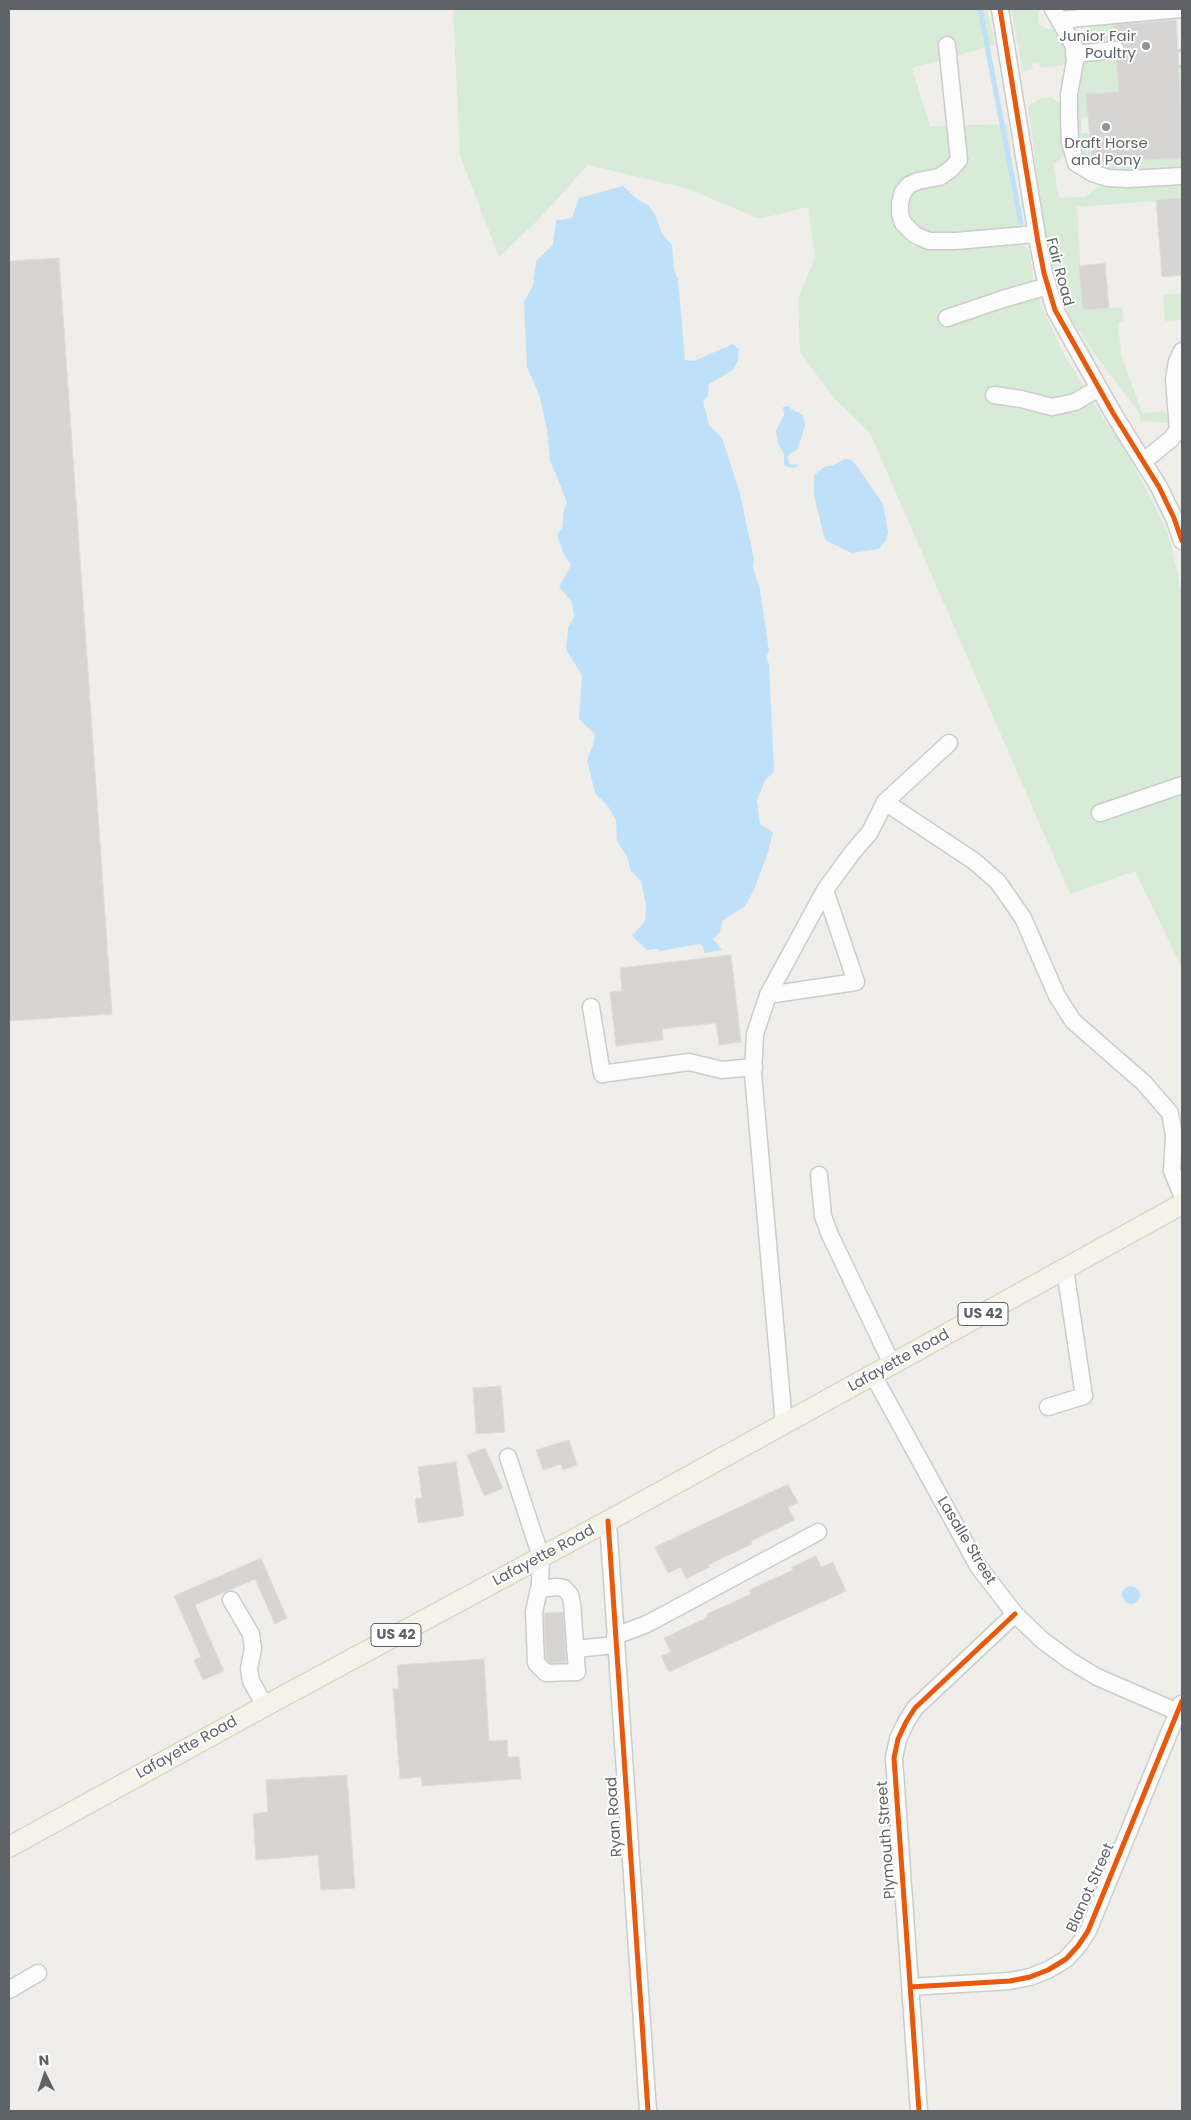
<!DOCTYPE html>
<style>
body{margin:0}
#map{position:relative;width:1191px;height:2120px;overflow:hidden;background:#efeeea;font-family:Poppins,sans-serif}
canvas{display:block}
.frame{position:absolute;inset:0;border:10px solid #5f6368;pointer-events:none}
.north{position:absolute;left:20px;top:2050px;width:50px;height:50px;-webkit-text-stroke:4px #fff;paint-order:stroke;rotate:356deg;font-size:14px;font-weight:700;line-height:20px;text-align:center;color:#5f6368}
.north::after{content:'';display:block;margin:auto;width:18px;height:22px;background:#5f6368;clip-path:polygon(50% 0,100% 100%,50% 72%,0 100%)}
</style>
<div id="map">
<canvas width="1191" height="2120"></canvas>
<div class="frame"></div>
<div class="north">N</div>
</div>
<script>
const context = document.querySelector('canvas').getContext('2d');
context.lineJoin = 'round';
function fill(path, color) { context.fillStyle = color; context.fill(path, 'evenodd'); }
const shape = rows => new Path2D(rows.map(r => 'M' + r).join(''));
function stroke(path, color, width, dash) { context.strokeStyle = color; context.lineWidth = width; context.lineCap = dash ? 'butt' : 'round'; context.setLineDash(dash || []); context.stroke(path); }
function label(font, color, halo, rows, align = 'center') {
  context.font = font + ' Poppins,sans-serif'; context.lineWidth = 4; context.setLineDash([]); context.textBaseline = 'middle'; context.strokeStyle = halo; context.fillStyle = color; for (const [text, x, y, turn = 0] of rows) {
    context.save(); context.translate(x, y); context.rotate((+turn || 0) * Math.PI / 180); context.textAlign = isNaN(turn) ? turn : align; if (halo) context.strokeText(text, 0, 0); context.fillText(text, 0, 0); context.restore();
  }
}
fill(shape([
 [453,9,987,9,995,45,912,68,930,126,1008,124,1019,227,908,238,912,246,937,248,1014,243,1026,247,1030,252,1033,279,1042,307,1062,351,1101,415,1123,445,1162,521,1171,544,1182,595,1182,968,1135,871,1070,894,870,433,834,398,800,352,798,298,815,258,808,207,759,219,689,189,588,165,538,220,499,257,460,156],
 [1011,9,1038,9,1039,24,1044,28,1058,31,1065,40,1071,60,1064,65,1040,68,1039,62,1032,63,1033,69,1023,71],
 [1114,19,1115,44,1089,46,1085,44,1084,40,1090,27],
 [1116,55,1118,81,1182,69,1182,131,1182,129,1123,124,1182,120,1180,88,1088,117,1081,118,1081,133,1087,133,1090,136,1092,163,1182,158,1182,170,1124,174,1091,167,1081,156,1078,148,1076,118,1083,65,1087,60],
 [1051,97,1063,105,1066,155,1053,164,1059,198,1085,197,1103,183,1182,183,1182,199,1077,207,1083,310,1122,307,1123,321,1118,322,1121,354,1142,413,1163,411,1168,415,1168,423,1141,421,1138,411,1094,353,1069,316,1054,274,1047,248,1028,106,1041,98],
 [1182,293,1182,320,1165,321,1163,295]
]), '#d8ebd6');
fill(shape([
 [623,186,638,200,648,205,655,214,662,234,672,245,674,271,678,279,685,360,694,361,733,344,739,349,738,360,733,370,709,384,708,395,703,402,709,425,722,438,739,490,754,559,753,567,760,590,769,651,766,658,769,664,774,772,765,780,757,800,760,824,773,832,768,852,754,890,745,906,722,921,720,932,713,939,722,950,705,953,702,945,699,944,660,951,657,949,647,950,632,936,645,921,646,905,641,881,631,871,627,856,617,841,616,820,608,806,595,793,587,760,593,745,595,734,579,719,582,675,566,650,568,628,574,617,572,602,559,587,571,565,564,555,557,535,563,526,563,513,567,502,550,460,547,429,539,394,527,367,524,302,533,286,536,261,553,245,556,220,572,218,579,198],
 [789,406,791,409,803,415,805,426,797,450,789,454,788,458,789,464,799,465,794,468,785,466,784,464,784,454,778,443,776,431,784,415,783,407],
 [845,459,850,459,856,465,883,504,888,532,886,540,879,549,852,553,827,541,824,537,814,495,814,475,826,466,831,466],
 '1122 1595a9 9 0 1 1 18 0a9 9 0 1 1-18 0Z'
]), '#bfe0f9');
stroke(shape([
 [980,9,1021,223]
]), '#bfe0f9', 5);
const building = shape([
 [1176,20,1182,123,1182,158,1095,163,1092,161,1086,94,1119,92,1116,60,1122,58,1126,50,1124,44,1115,40,1114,25,1176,20],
 [1182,198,1182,275,1162,277,1156,200,1182,198],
 [59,258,112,1014,9,1021,9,261,59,258],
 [1105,263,1109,308,1083,310,1079,266,1105,263],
 [731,955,741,1042,719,1045,716,1023,662,1029,663,1040,616,1046,610,992,622,991,620,968,731,955],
 [501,1386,505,1432,476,1434,473,1388,501,1386],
 [569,1440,577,1465,563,1470,561,1464,543,1470,536,1450,569,1440],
 [485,1448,503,1488,484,1496,467,1455,485,1448],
 [456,1462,464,1516,418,1523,415,1499,422,1498,418,1467,456,1462],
 [788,1484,798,1503,788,1507,795,1520,751,1541,752,1544,708,1565,710,1567,686,1579,681,1567,668,1573,655,1547,788,1484],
 [816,1556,821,1567,833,1562,846,1591,669,1672,661,1656,671,1652,664,1638,708,1617,707,1614,751,1594,749,1590,793,1570,792,1567,816,1556],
 [261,1558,287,1618,275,1624,255,1579,195,1605,224,1671,203,1680,194,1660,201,1657,174,1596,261,1558],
 [563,1612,566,1662,550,1663,546,1659,544,1613,563,1612],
 [484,1659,489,1741,507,1740,508,1757,519,1757,521,1779,422,1786,421,1777,400,1779,393,1689,399,1689,397,1665,484,1659],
 [347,1775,355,1888,321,1890,318,1855,256,1860,253,1814,268,1812,266,1780,347,1775]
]);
fill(building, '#d6d5d3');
stroke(building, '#deddd9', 1);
const minor = shape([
 [1000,9,1038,242,1044,273,1055,310,1113,413,1159,487,1174,518,1182,541],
 [1053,9,1074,46,1075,61,1069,94,1069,116,1070,142,1076,163,1092,173,1108,178,1128,179,1182,176],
 [1059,20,1182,9],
 [947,45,959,160,951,169,939,177,918,181,909,185,903,192,900,203,900,214,903,223,915,235,929,241,956,241,1036,234],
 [1074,54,1116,50],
 [947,318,1003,299,1048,286],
 [994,395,1021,399,1052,407,1075,402,1099,388],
 [1144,461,1171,439,1178,430,1174,379,1177,362,1182,351],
 [885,802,974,861,998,882,1023,918,1057,996,1073,1021,1144,1083,1170,1113,1174,1135,1172,1171,1182,1195],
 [1100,813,1182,785],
 [768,995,856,982,825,890],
 [591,1007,602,1074,689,1062,722,1070,754,1067],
 [819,1175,823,1216,830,1235,892,1364],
 [873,1375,978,1566,1015,1614,1042,1640,1069,1660,1097,1677,1178,1712],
 [1048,1407,1084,1396,1065,1269],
 [784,1424,753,1074,755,1034,768,995,825,890,852,853,870,832,885,802,949,743],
 [508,1457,541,1557,540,1584,534,1612,536,1663,546,1673,577,1672,572,1603,570,1595,564,1588,556,1587,540,1589],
 [608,1521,648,2111],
 [231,1600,251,1634,253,1648,249,1669,251,1681,265,1706],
 [615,1636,647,1624,818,1532],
 [575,1649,616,1645],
 [910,1987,1010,1981,1030,1977,1048,1970,1066,1959,1078,1946,1088,1931,1181,1704],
 [9,1990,38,1973],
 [919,2111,894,1758,898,1739,906,1722,915,1708,1015,1614]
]);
const major = shape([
 [9,1847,265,1706,608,1521,1182,1204]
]);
stroke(minor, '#cbcccc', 19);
stroke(major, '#d7ceb8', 22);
stroke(shape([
 [1178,51,1182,50],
 [1179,67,1182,66]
]), '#cacfcc', 3, [5, 2.5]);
stroke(minor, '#fdfcfc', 16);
stroke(major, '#f4f2e9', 20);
stroke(shape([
 [1000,9,1038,242,1044,273,1055,310,1113,413,1159,487,1174,518,1182,541],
 [608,1521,648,2111],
 [910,1987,1010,1981,1030,1977,1048,1970,1066,1959,1078,1946,1088,1931,1182,1701],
 [919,2111,894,1758,898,1739,906,1722,915,1708,1015,1614]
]), '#e8590c', 5);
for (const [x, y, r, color] of [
 [1146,46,5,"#919496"],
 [1106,127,5,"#919496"]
]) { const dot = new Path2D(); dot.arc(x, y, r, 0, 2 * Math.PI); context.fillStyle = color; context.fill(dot); stroke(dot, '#fff', 2); }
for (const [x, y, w] of [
 [983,1314,50],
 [396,1635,50]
]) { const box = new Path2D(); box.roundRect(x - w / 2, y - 11.5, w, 23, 4); context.fillStyle = '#fff'; context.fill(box); stroke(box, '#5f6368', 1); }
label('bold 14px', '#5f6368', null, [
 ["US 42",983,1314],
 ["US 42",396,1635]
]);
label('15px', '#5f6368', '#fff', [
 ["Junior Fair",1136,37],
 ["Poultry",1136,54],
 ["Draft Horse",1106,144,"center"],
 ["and Pony",1106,161,"center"]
], 'right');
label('15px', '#5f6368', '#fff', [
 ["Fair Road",1059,272,75],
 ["Lafayette Road",899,1361,-29],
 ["Lasalle Street",966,1541,59],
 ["Lafayette Road",544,1556,-28],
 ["Lafayette Road",187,1748,-29],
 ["Ryan Road",615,1817,-94],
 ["Plymouth Street",887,1840,-94],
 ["Blanot Street",1091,1888,-66]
]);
</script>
